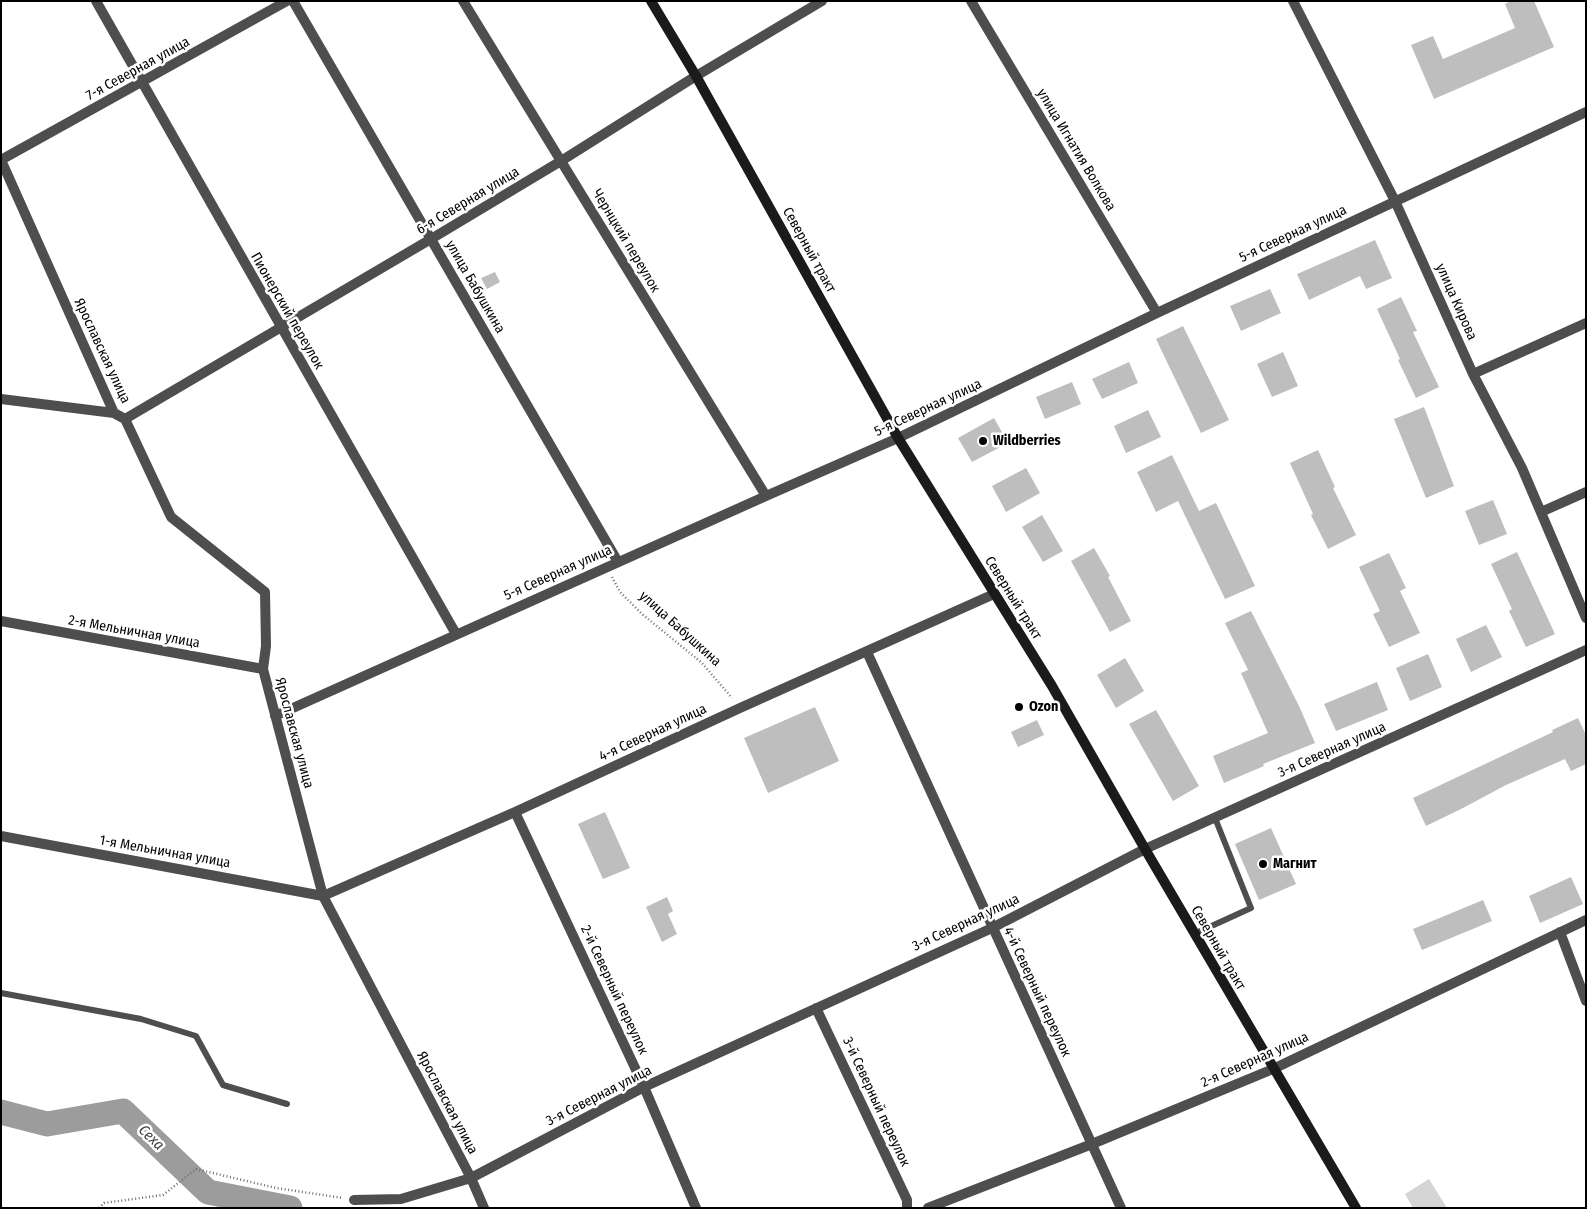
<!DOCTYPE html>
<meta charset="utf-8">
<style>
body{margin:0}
#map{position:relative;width:1587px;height:1209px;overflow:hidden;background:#fff;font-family:"Fira Sans Condensed",sans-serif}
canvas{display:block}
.frame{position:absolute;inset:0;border:2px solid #000;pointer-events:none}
</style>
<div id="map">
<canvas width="1587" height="1209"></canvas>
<div class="frame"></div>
</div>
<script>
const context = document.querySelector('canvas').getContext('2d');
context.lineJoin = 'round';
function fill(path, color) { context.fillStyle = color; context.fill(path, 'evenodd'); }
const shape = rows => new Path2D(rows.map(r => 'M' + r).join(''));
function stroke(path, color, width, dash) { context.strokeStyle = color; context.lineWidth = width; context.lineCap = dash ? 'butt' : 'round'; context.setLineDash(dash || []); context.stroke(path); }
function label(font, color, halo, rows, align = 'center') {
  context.font = font + ' "Fira Sans Condensed",sans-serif'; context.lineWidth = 5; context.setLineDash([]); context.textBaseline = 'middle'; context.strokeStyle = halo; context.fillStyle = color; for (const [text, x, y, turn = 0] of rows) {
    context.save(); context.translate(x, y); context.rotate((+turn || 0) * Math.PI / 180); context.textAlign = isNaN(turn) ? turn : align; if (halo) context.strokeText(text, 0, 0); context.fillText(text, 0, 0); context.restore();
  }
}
fill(shape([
 [1429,1179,1447,1208,1413,1208,1405,1194]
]), '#d5d5d5');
stroke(shape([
 [1,1112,47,1124,123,1111,208,1192,290,1208]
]), '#9c9c9c', 25);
fill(shape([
 [1511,1,1534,1,1554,47,1434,99,1411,45,1433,36,1443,59,1515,28,1505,4],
 [1375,240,1392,278,1366,289,1360,276,1309,300,1297,274],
 [495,272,500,282,487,289,481,278],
 [1270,289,1281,313,1241,331,1230,306],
 [1401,297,1417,331,1413,332,1439,387,1416,398,1398,360,1400,359,1377,309],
 [1183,326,1229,420,1201,433,1156,339],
 [1283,352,1298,386,1272,397,1257,364],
 [1129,362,1138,383,1102,399,1092,379],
 [1072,382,1081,404,1045,419,1036,397],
 [1424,407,1454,486,1426,498,1394,419],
 [1148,410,1161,437,1126,453,1114,426],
 [994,418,1008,443,972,462,958,438],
 [1318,450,1335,487,1333,488,1356,535,1328,549,1311,515,1313,514,1290,463],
 [1172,455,1199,511,1216,503,1255,586,1225,599,1178,501,1156,512,1137,472],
 [1026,468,1040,493,1006,512,992,486],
 [1493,500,1507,534,1479,545,1465,511],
 [1042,515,1063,551,1043,562,1022,527],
 [1094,548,1110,576,1108,577,1131,621,1110,632,1071,561],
 [1517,552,1555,634,1526,647,1509,611,1512,609,1491,564],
 [1389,553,1406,588,1400,591,1420,633,1389,647,1373,614,1380,611,1359,567],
 [1251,611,1300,708,1315,743,1263,764,1264,766,1224,783,1213,756,1268,733,1241,673,1248,670,1225,623],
 [1486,625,1502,657,1471,672,1456,639],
 [1428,654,1442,687,1410,701,1396,668],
 [1125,658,1144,691,1116,708,1097,675],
 [1377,682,1388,710,1336,731,1324,704],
 [815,707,839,761,768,793,744,738],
 [1156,710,1199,786,1173,801,1129,724],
 [1578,718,1586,735,1586,764,1571,771,1565,759,1506,785,1463,808,1426,826,1413,798,1553,732,1552,730],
 [1037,720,1044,735,1018,747,1011,732],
 [605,812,630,868,603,879,578,824],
 [1271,828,1296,884,1259,900,1235,844],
 [1571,877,1583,904,1540,923,1529,896],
 [667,897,673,911,668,914,677,934,662,942,646,907],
 [1483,900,1492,921,1422,950,1413,929]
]), '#bebebe');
stroke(shape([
 [612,577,620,592,642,614,702,663,732,698],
 [99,1208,104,1203,163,1195,196,1169,276,1188,343,1198]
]), '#707070', 2.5, [1, 2.5]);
stroke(shape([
 [1194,934,1251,908,1215,818],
 [1,993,141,1019,196,1036,223,1085,287,1104]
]), '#4e4e4e', 6);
stroke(shape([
 [96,1,456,634],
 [293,1,618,562],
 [463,1,766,496],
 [971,1,1157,313],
 [1293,1,1395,201,1473,374,1522,468,1586,618],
 [1,160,114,413,125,419,171,517,265,592,266,646,263,669,323,896,471,1178,484,1208],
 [1,160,287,1],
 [1473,374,1586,323],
 [1,399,114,413],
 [125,419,431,239,561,161,696,76,822,1],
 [1541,512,1586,492],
 [1,621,263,669],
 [867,652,1121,1208],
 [275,716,766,496,898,438,1157,313,1586,112],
 [515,812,644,1087,696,1208],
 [1,836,323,896,515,812,740,708,994,594],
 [1560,932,1586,1001],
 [816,1008,907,1200,907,1208],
 [354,1200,401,1199,471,1178,644,1087,992,928,1145,849,1586,650],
 [928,1208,1092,1144,1273,1069,1586,920]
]), '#4e4e4e', 10);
stroke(shape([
 [651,1,696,76,898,438,1052,686,1145,849,1356,1208]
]), '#1b1b1b', 10);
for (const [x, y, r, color] of [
 [983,441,5,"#000"],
 [1019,707,5,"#000"],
 [1263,864,5,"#000"]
]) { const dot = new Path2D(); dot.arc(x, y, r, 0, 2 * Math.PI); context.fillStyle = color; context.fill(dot); stroke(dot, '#fff', 2); }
label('14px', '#000', '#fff', [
 ["7-я Северная улица",138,69,-29],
 ["улица Игнатия Волкова",1076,150,59],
 ["6-я Северная улица",468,201,-31],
 ["5-я Северная улица",1293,234,-25],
 ["Чернцкий переулок",626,241,59],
 ["Северный тракт",809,250,61],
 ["улица Бабушкина",475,287,60],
 ["улица Кирова",1456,302,66],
 ["Пионерский переулок",287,311,60],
 ["Ярославская улица",102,351,65],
 ["5-я Северная улица",928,408,-25],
 ["5-я Северная улица",558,573,-24],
 ["Северный тракт",1013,598,58],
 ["улица Бабушкина",680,629,42],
 ["2-я Мельничная улица",134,632,10],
 ["Ярославская улица",294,733,75],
 ["4-я Северная улица",653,733,-25],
 ["3-я Северная улица",1332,750,-24],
 ["1-я Мельничная улица",165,852,10],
 ["3-я Северная улица",966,923,-25],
 ["Северный тракт",1218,948,60],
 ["2-й Северный переулок",614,990,65],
 ["4-й Северный переулок",1037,992,65],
 ["2-я Северная улица",1255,1060,-24],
 ["3-я Северная улица",599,1096,-27],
 ["3-й Северный переулок",876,1102,65],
 ["Ярославская улица",447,1103,62]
]);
label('bold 14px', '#000', '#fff', [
 ["Wildberries",993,441],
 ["Ozon",1029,707],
 ["Магнит",1273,864]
], 'left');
label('italic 15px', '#3d3d3d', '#fff', [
 ["Сеха",151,1138,44]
]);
</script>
